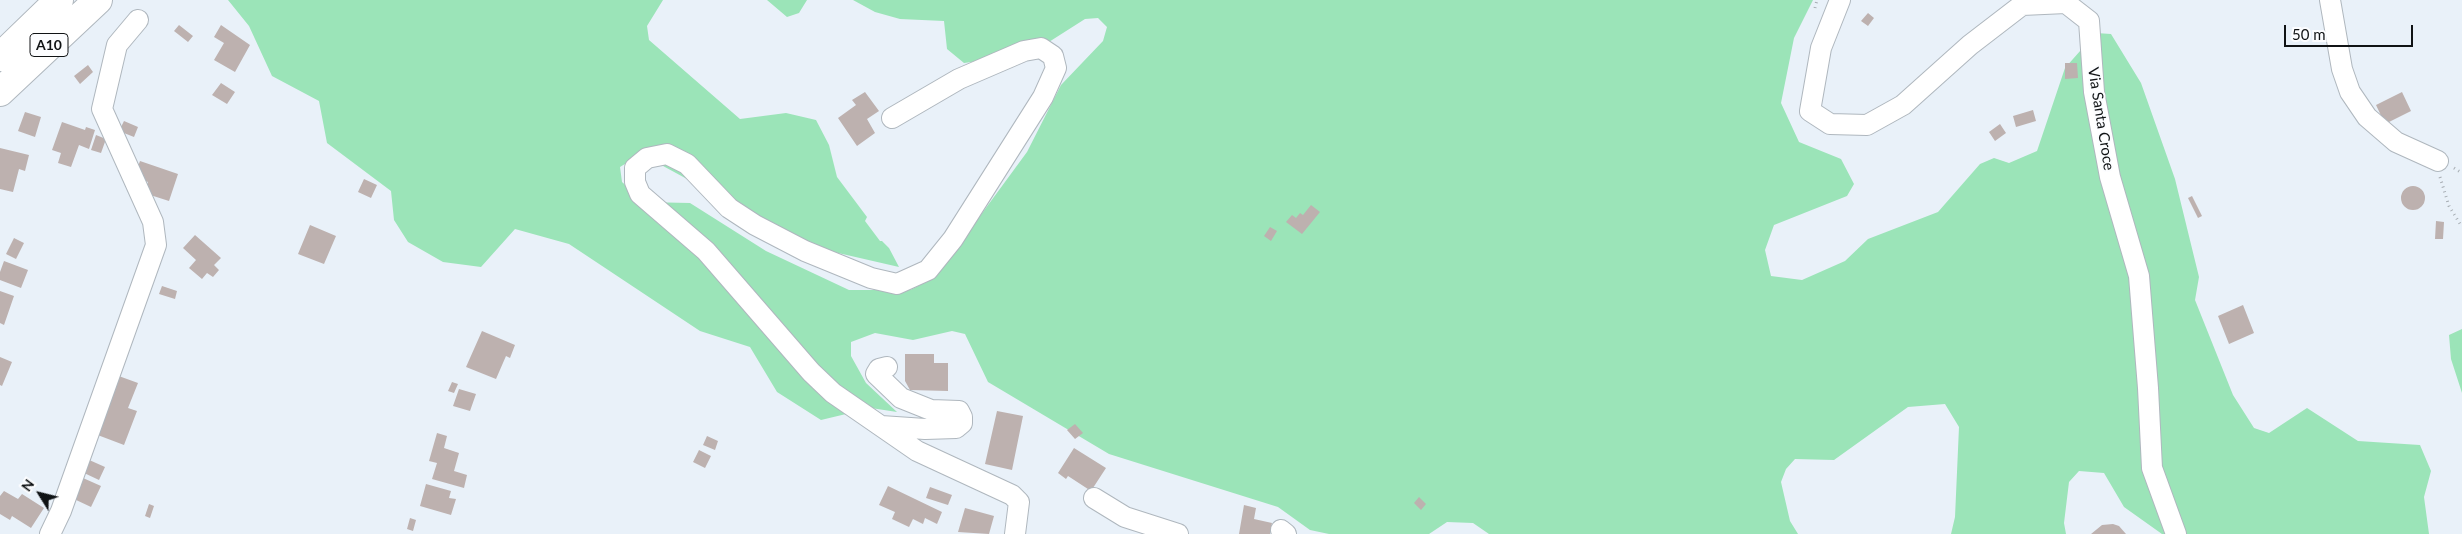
<!DOCTYPE html>
<style>
body{margin:0}
#map{position:relative;width:2462px;height:534px;overflow:hidden;background:#e9f1f9;font-family:Lato,sans-serif}
canvas{display:block}
.north{position:absolute;left:15px;top:469px;width:50px;height:50px;-webkit-text-stroke:4px #fcfdff;paint-order:stroke;rotate:306deg;font-size:14px;font-weight:700;line-height:20px;text-align:center;color:#101315}
.north::after{content:'';display:block;margin:auto;width:18px;height:22px;background:#101315;clip-path:polygon(50% 0,100% 100%,50% 72%,0 100%)}
.scale{position:absolute;left:2284px;top:25px;width:129px;height:22px;box-sizing:border-box;border:2px solid #101315;border-top:0;padding-left:6px;font-size:15px;line-height:18px;white-space:nowrap;color:#101315;-webkit-text-stroke:4px #fcfdff;paint-order:stroke}
</style>
<div id="map">
<canvas width="2462" height="534"></canvas>
<div class="north">N</div>
<div class="scale">50 m</div>
</div>
<script>
const context = document.querySelector('canvas').getContext('2d');
context.lineJoin = 'round';
function fill(path, color) { context.fillStyle = color; context.fill(path, 'evenodd'); }
const shape = rows => new Path2D(rows.map(r => 'M' + r).join(''));
function stroke(path, color, width, dash) { context.strokeStyle = color; context.lineWidth = width; context.lineCap = dash ? 'butt' : 'round'; context.setLineDash(dash || []); context.stroke(path); }
function label(font, color, halo, rows, align = 'center') {
  context.font = font + ' Lato,sans-serif'; context.lineWidth = 4; context.setLineDash([]); context.textBaseline = 'middle'; context.strokeStyle = halo; context.fillStyle = color; for (const [text, x, y, turn = 0] of rows) {
    context.save(); context.translate(x, y); context.rotate((+turn || 0) * Math.PI / 180); context.textAlign = isNaN(turn) ? turn : align; if (halo) context.strokeText(text, 0, 0); context.fillText(text, 0, 0); context.restore();
  }
}
fill(shape([
 [228,0,663,0,647,26,649,40,740,119,786,113,816,120,829,145,837,177,867,217,865,221,880,241,882,241,889,248,899,267,812,247,641,154,620,167,622,182,644,202,690,203,766,251,849,290,910,290,928,281,955,250,1027,152,1061,85,1103,41,1107,27,1098,18,1085,19,1030,54,964,63,947,49,944,21,900,19,875,12,853,0,1813,0,1794,38,1781,103,1799,142,1841,159,1854,184,1847,196,1774,225,1765,250,1771,276,1802,280,1845,261,1868,239,1938,212,1980,164,1994,158,2009,163,2037,151,2065,68,2096,33,2111,34,2141,83,2175,179,2199,277,2195,300,2233,395,2254,428,2269,433,2307,408,2358,441,2420,445,2431,471,2424,497,2429,534,2162,534,2124,507,2104,473,2079,471,2069,482,2064,523,2066,534,1951,534,1955,517,1959,427,1945,404,1908,407,1834,460,1795,459,1786,469,1781,482,1790,521,1798,534,1489,534,1473,523,1447,522,1429,534,1329,534,1310,530,1278,507,1109,454,988,382,965,334,952,331,913,340,875,333,851,342,851,356,866,383,897,412,871,408,821,420,777,392,750,347,700,331,569,244,515,229,481,267,443,262,408,242,394,220,391,191,327,143,319,101,272,76,249,26],
 [767,0,807,0,799,13,787,17],
 [2462,329,2462,393,2451,359,2449,335]
]), '#9be4b8');
fill(shape([
 [1868,13,1874,18,1868,26,1861,21],
 [179,25,193,36,188,42,174,31],
 [221,25,250,45,235,72,214,60,224,43,214,37],
 [2065,63,2077,63,2078,78,2065,79],
 [88,65,93,72,80,84,74,76],
 [221,83,235,92,227,104,212,95],
 [865,92,879,111,867,119,875,133,857,146,838,118,856,105,852,100],
 [2402,92,2411,111,2385,124,2376,105],
 [2033,110,2036,121,2016,127,2013,116],
 [25,112,41,117,35,137,18,131],
 [124,121,138,127,134,137,119,131],
 [62,122,85,130,86,127,95,130,89,149,79,145,71,167,58,163,61,153,52,150],
 [2000,124,2006,133,1995,141,1989,132],
 [96,135,106,139,101,153,91,150],
 [0,148,29,155,25,171,19,169,13,192,0,189],
 [140,161,178,174,169,201,144,193,148,182,134,177],
 [364,179,377,185,371,198,358,192],
 '2401 198a12 12 0 1 1 24 0a12 12 0 1 1-24 0Z',
 [2192,196,2202,216,2198,218,2188,198],
 [1311,205,1320,212,1302,234,1286,222,1292,215,1296,218,1300,213,1303,215],
 [2436,221,2444,222,2443,239,2435,239],
 [310,225,336,236,324,264,298,254],
 [1270,227,1277,231,1271,241,1264,236],
 [195,235,221,258,214,265,219,270,213,277,207,273,202,279,189,268,196,260,183,248],
 [14,238,24,243,16,259,6,254],
 [4,261,28,270,21,288,0,280,0,272],
 [162,286,177,291,175,299,159,294],
 [0,291,14,296,4,325,0,323],
 [2243,305,2254,333,2229,344,2218,316],
 [482,331,515,345,510,358,506,356,496,379,466,367],
 [905,354,934,354,934,363,948,363,948,391,910,390,905,381],
 [0,357,12,362,2,386,0,385],
 [116,375,138,383,128,408,137,411,124,445,95,434],
 [452,382,458,384,454,393,448,391],
 [459,389,476,394,470,411,453,406],
 [997,411,1023,416,1012,470,985,464],
 [1075,424,1083,433,1075,439,1067,430],
 [437,433,447,436,444,448,459,453,454,471,467,475,464,488,432,479,437,463,429,461],
 [707,436,718,441,715,450,703,445],
 [1074,448,1106,468,1091,491,1068,476,1066,479,1058,473],
 [699,450,711,456,705,468,693,462],
 [87,459,105,467,99,480,82,472],
 [83,478,101,486,91,507,74,499],
 [426,484,451,491,449,498,456,499,451,515,420,506],
 [888,486,942,512,937,524,925,518,923,524,913,519,909,527,892,519,895,512,879,505],
 [930,487,952,495,948,505,926,498],
 [4,491,18,499,22,494,44,508,31,528,12,516,10,520,0,514,0,496],
 [1419,497,1426,504,1421,510,1414,503],
 [149,504,154,506,150,518,145,516],
 [1244,505,1256,508,1254,519,1272,523,1270,534,1239,534],
 [965,508,994,516,989,534,958,532],
 [410,518,416,520,413,531,407,529],
 [2113,524,2119,526,2126,534,2091,534,2102,525]
]), '#bdb1af');
const minor = shape([
 [1840,0,1821,48,1810,111,1830,124,1867,125,1903,105,1970,45,2022,5,2066,3,2089,21,2094,92,2110,177,2139,276,2148,388,2152,468,2176,534],
 [2330,0,2342,69,2350,92,2367,117,2396,142,2438,161],
 [892,118,959,79,1024,51,1041,48,1053,56,1056,68,1043,97,953,239,928,270,897,284,871,278,805,251,755,225,729,208,687,164,667,154,647,158,635,168,635,182,640,194,706,251,811,372,833,393,917,451,1012,495,1019,502,1015,534],
 [881,426,925,429,956,428,962,423,962,417,959,411,931,410,901,398,876,374,879,369,887,367],
 [1094,498,1125,517,1178,534],
 [1281,530,1286,534],
 [50,534,61,511,156,245,153,222,102,109,117,45,138,20]
]);
const highway = shape([
 [0,57,59,0],
 [0,92,98,0]
]);
stroke(minor, '#afb7be', 22);
stroke(highway, '#afb7be', 30);
stroke(shape([
 [1815,8,1817,0],
 [2454,168,2462,173],
 [2440,177,2449,206,2462,227]
]), '#a6acb2', 3, [1, 4]);
stroke(minor, '#fff', 20);
stroke(highway, '#fff', 28);
for (const [x, y, w] of [
 [49,45,38]
]) { const box = new Path2D(); box.roundRect(x - w / 2, y - 11.5, w, 23, 4); context.fillStyle = '#fcfdff'; context.fill(box); stroke(box, '#101315', 1); }
label('bold 14px', '#101315', null, [
 ["A10",49,45]
]);
label('15px', '#101315', '#fcfdff', [
 ["Via Santa Croce",2101,119,81]
]);
</script>
